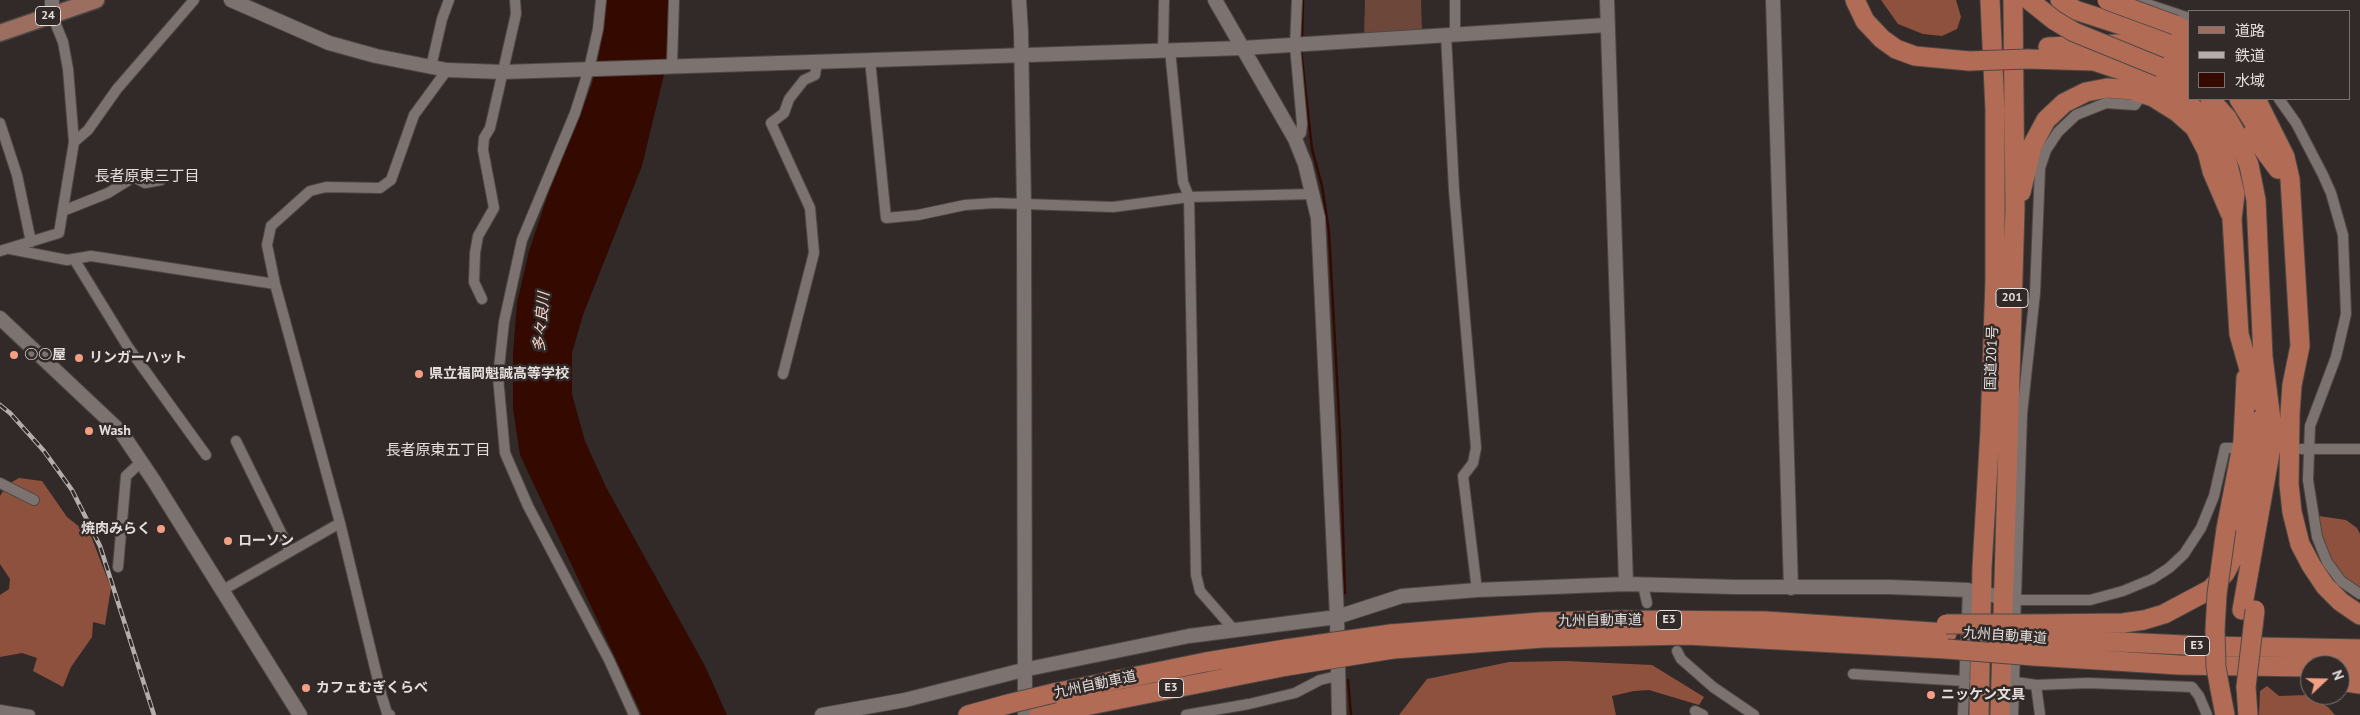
<!DOCTYPE html>
<meta charset="utf-8">
<style>
body{margin:0}
#map{position:relative;width:2360px;height:715px;overflow:hidden;background:#322a28;font-family:"PT Sans","Noto Sans JP",sans-serif}
canvas{display:block}
.legend{position:absolute;left:2188px;top:10px;width:162px;height:90px;box-sizing:border-box;background:#322a28;border:1px solid #797270;margin:0;padding:6px 9px;list-style:none;font-size:15px;color:#e4dedd}
.legend li{display:flex;align-items:center;gap:10px;height:25px}
.legend b{width:25px;border:1px solid #797270}
.north{position:absolute;left:2300px;top:655px;width:50px;height:50px;box-sizing:border-box;background:#322a28;border:1px solid #797270;border-radius:50%;rotate:69deg;font-size:14px;font-weight:700;line-height:20px;text-align:center;color:#e4dedd}
.north::after{content:'';display:block;margin:auto;width:18px;height:22px;background:#f39f84;clip-path:polygon(50% 0,100% 100%,50% 72%,0 100%)}
</style>
<div id="map">
<canvas width="2360" height="715"></canvas>
<ul class="legend">
<li><b style="height:6px;background:#9c6e60"></b>道路</li>
<li><b style="height:6px;background:#b4adac"></b>鉄道</li>
<li><b style="height:14px;background:#340a00"></b>水域</li>
</ul>
<div class="north">N</div>
</div>
<script>
const context = document.querySelector('canvas').getContext('2d');
context.lineJoin = 'round';
function fill(path, color) { context.fillStyle = color; context.fill(path, 'evenodd'); }
const shape = rows => new Path2D(rows.map(r => 'M' + r).join(''));
function stroke(path, color, width, dash) { context.strokeStyle = color; context.lineWidth = width; context.lineCap = dash ? 'butt' : 'round'; context.setLineDash(dash || []); context.stroke(path); }
function label(font, color, halo, rows, align = 'center') {
  context.font = font + ' "PT Sans","Noto Sans JP",sans-serif'; context.lineWidth = 5; context.setLineDash([]); context.textBaseline = 'middle'; context.strokeStyle = halo; context.fillStyle = color; for (const [text, x, y, turn = 0] of rows) {
    context.save(); context.translate(x, y); context.rotate((+turn || 0) * Math.PI / 180); context.textAlign = isNaN(turn) ? turn : align; if (halo) context.strokeText(text, 0, 0); context.fillText(text, 0, 0); context.restore();
  }
}
fill(shape([
 [1365,0,1421,0,1422,32,1364,36]
]), '#6d473a');
fill(shape([
 [1881,0,1956,0,1961,17,1957,29,1942,36,1923,34,1898,24],
 [19,478,42,481,67,517,91,536,111,588,105,625,93,622,92,637,71,667,63,687,33,671,37,658,22,653,0,657,0,595,9,589,10,579,0,564,0,496,7,485],
 [2319,516,2346,520,2357,528,2360,534,2360,588,2345,577,2329,557,2321,535],
 [1566,661,1652,665,1704,697,1699,705,1649,690,1634,691,1612,696,1616,715,1399,715,1427,679,1509,662],
 [2267,686,2279,696,2307,695,2328,707,2335,715,2259,715,2260,691]
]), '#8e513d');
fill(shape([
 [606,0,668,0,668,37,664,75,642,166,583,315,572,353,572,394,585,441,606,487,705,666,727,715,642,715,520,455,513,409,513,353,517,303,529,251,548,194,592,84,599,54]
]), '#340a00');
stroke(shape([
 [1302,40,1303,0],
 [1301,50,1312,149,1322,186,1329,232,1340,435,1345,593],
 [1348,680,1351,715]
]), '#340a00', 2.5);
const street = shape([
 [601,0,598,29,589,69,575,113,522,240,504,322,498,377,505,453,528,506,609,660,634,715],
 [2135,0,2189,18],
 [1455,34,1455,0],
 [1446,35,1454,190,1476,448,1473,463,1463,476,1477,590],
 [1170,50,1183,182,1189,197,1196,575,1200,591,1235,631],
 [1163,51,1164,0],
 [870,60,886,218,918,215,965,205,995,203,1113,207,1189,197,1313,194],
 [672,65,674,0],
 [431,67,442,19,449,0],
 [2279,99,2296,123,2323,175,2331,193,2343,235,2346,314,2336,357,2310,426,2308,480,2317,537,2327,562,2341,581,2360,594],
 [0,123,17,175,31,242],
 [1295,139,1301,133,1302,124,1295,46,1297,0],
 [74,142,88,130,117,89,194,0],
 [63,211,108,193,134,177,145,183,161,180],
 [10,249,67,260,91,256,275,284],
 [0,251,59,233,74,142,68,69,63,42,52,15],
 [74,259,128,347,206,455],
 [482,299,474,282,475,253,478,236,494,208,483,150,484,138,490,128,516,14,515,0],
 [783,374,814,253,810,208,771,123,784,113,789,99,804,80,815,75,817,62],
 [236,441,290,551],
 [2301,449,2360,449],
 [0,483,34,500],
 [118,567,126,476,140,463],
 [1643,585,1647,603],
 [223,590,340,523],
 [2015,600,2090,600,2123,591,2152,579,2169,568,2184,554,2201,528,2214,496,2225,448,2233,448],
 [2015,627,2022,414,2035,293,2040,168,2046,150,2058,132,2076,115,2106,103,2135,105,2139,99],
 [1677,651,1681,659,1713,687,1754,715],
 [1853,674,1965,681],
 [2016,682,2036,685,2088,683,2192,687,2199,696,2207,715],
 [2036,685,2040,715],
 [0,710,30,715],
 [1695,711,1703,715],
 [390,715,387,713,382,697,340,523,275,284,267,245,271,226,310,191,326,187,380,188,391,180,414,115,447,70],
 [1186,715,1249,704,1295,693,1320,680,1337,676],
 [1963,715,1968,590],
 [2013,715,2015,651]
]);
const secondary = shape([
 [52,0,52,15],
 [231,0,329,43,376,56,447,70,503,72,1243,48,1607,25],
 [1019,0,1021,32,1024,205,1025,715],
 [1215,0,1295,139,1305,164,1318,218,1337,617,1339,715],
 [1607,0,1626,584],
 [1773,0,1791,588],
 [0,318,121,432,154,481,300,715],
 [822,715,905,700,1023,670,1189,636,1337,617,1402,596,1477,590,1626,584,1735,587,1889,587,1968,590,2015,600]
]);
const primary = shape([
 [0,33,96,0]
]);
const highway = shape([
 [1855,0,1865,21,1882,39,1896,49,1915,56,1969,61],
 [2060,0,2075,10,2143,32,2189,52],
 [2175,25,2189,32],
 [2048,47,2118,44,2163,54,2189,67],
 [2028,59,2094,61,2157,82,2178,95,2202,116,2218,138,2228,165,2235,194,2232,219,2239,334,2258,401],
 [2160,67,2189,81],
 [2210,99,2227,118,2235,132,2249,165,2256,200,2263,357,2273,436,2242,610],
 [2239,99,2265,140],
 [2256,99,2285,157,2290,179,2300,346,2292,385,2290,414,2289,484,2292,512,2300,544,2311,565,2325,586,2341,602,2360,615],
 [2252,134,2278,169],
 [2021,192,2032,146,2046,120,2064,103,2086,92,2107,88,2132,90,2153,97,2177,112,2195,128,2207,151,2212,171,2230,213],
 [2226,529,2243,441,2246,378],
 [2034,624,2123,623,2144,620,2164,614,2211,589,2225,573,2234,556,2242,523,2262,418],
 [1391,634,1541,622,1618,620,1765,621,1947,633],
 [2034,638,2206,646,2360,649],
 [1393,649,1543,638,1687,635,1947,649],
 [2034,656,2179,665,2310,667],
 [2340,667,2360,667],
 [2340,681,2360,684],
 [2246,687,2248,715],
 [2220,689,2225,715],
 [1054,693,1206,662,1286,649],
 [968,715,1008,704],
 [1039,715,1287,666],
 [1979,715,1982,568,1990,430,1995,280,1995,110,1990,0],
 [2000,715,2015,208,2013,0]
]);
stroke(street, '#4e4845', 12);
stroke(secondary, '#4e4845', 16);
stroke(primary, '#4e4845', 19);
stroke(highway, '#4e4845', 21);
stroke(street, '#7c7270', 10);
stroke(secondary, '#7c7270', 14);
stroke(primary, '#9c6e60', 16);
stroke(highway, '#b26c56', 19);
const rail = shape([
 [0,405,10,413,44,451,72,490,100,546,154,715]
]);
stroke(rail, '#b4adac', 4.5);
stroke(rail, '#322a28', 2.5, [8]);
const highwayBridge = shape([
 [2029,0,2054,20,2074,32,2160,67],
 [2107,0,2175,25],
 [1969,61,2028,59],
 [1946,624,2034,624],
 [1996,636,2034,638],
 [1286,649,1391,634],
 [1947,649,2034,656],
 [1287,666,1393,649],
 [2246,687,2255,610],
 [2220,689,2216,667,2215,630,2217,594,2226,529],
 [1008,704,1054,693]
]);
stroke(highwayBridge, '#4e4845', 21, []);
stroke(highwayBridge, '#b26c56', 19);
for (const [x, y, r, color] of [
 [14,355,5,"#f39f84"],
 [79,358,5,"#f39f84"],
 [419,374,5,"#f39f84"],
 [89,431,5,"#f39f84"],
 [161,529,5,"#f39f84"],
 [228,541,5,"#f39f84"],
 [306,688,5,"#f39f84"],
 [1931,695,5,"#f39f84"]
]) { const dot = new Path2D(); dot.arc(x, y, r, 0, 2 * Math.PI); context.fillStyle = color; context.fill(dot); stroke(dot, '#322a28', 2); }
for (const [x, y, w] of [
 [48,16,25],
 [2012,298,32],
 [1669,620,25],
 [2197,646,25],
 [1171,688,25]
]) { const box = new Path2D(); box.roundRect(x - w / 2, y - 9.5, w, 19, 4); context.fillStyle = '#322a28'; context.fill(box); stroke(box, '#e4dedd', 1); }
label('bold 12px', '#e4dedd', null, [
 ["24",48,16],
 ["201",2012,298],
 ["E3",1669,620],
 ["E3",2197,646],
 ["E3",1171,688]
]);
label('bold 14px', '#e4dedd', '#322a28', [
 ["○○屋",24,355],
 ["リンガーハット",89,358],
 ["県立福岡魁誠高等学校",429,374],
 ["Wash",99,431],
 ["焼肉みらく",151,529,"right"],
 ["ローソン",238,541],
 ["カフェむぎくらべ",316,688],
 ["ニッケン文具",1941,695]
], 'left');
label('14px', '#e4dedd', '#322a28', [
 ["国道201号",1992,358,-88],
 ["九州自動車道",1600,621,-1],
 ["九州自動車道",2005,636,4],
 ["九州自動車道",1095,685,-12]
]);
label('15px', '#e4dedd', '#322a28', [
 ["長者原東三丁目",147,177],
 ["長者原東五丁目",438,451]
]);
label('italic 15px', '#fbd4c8', '#322a28', [
 ["多々良川",542,322,-85]
]);
</script>
